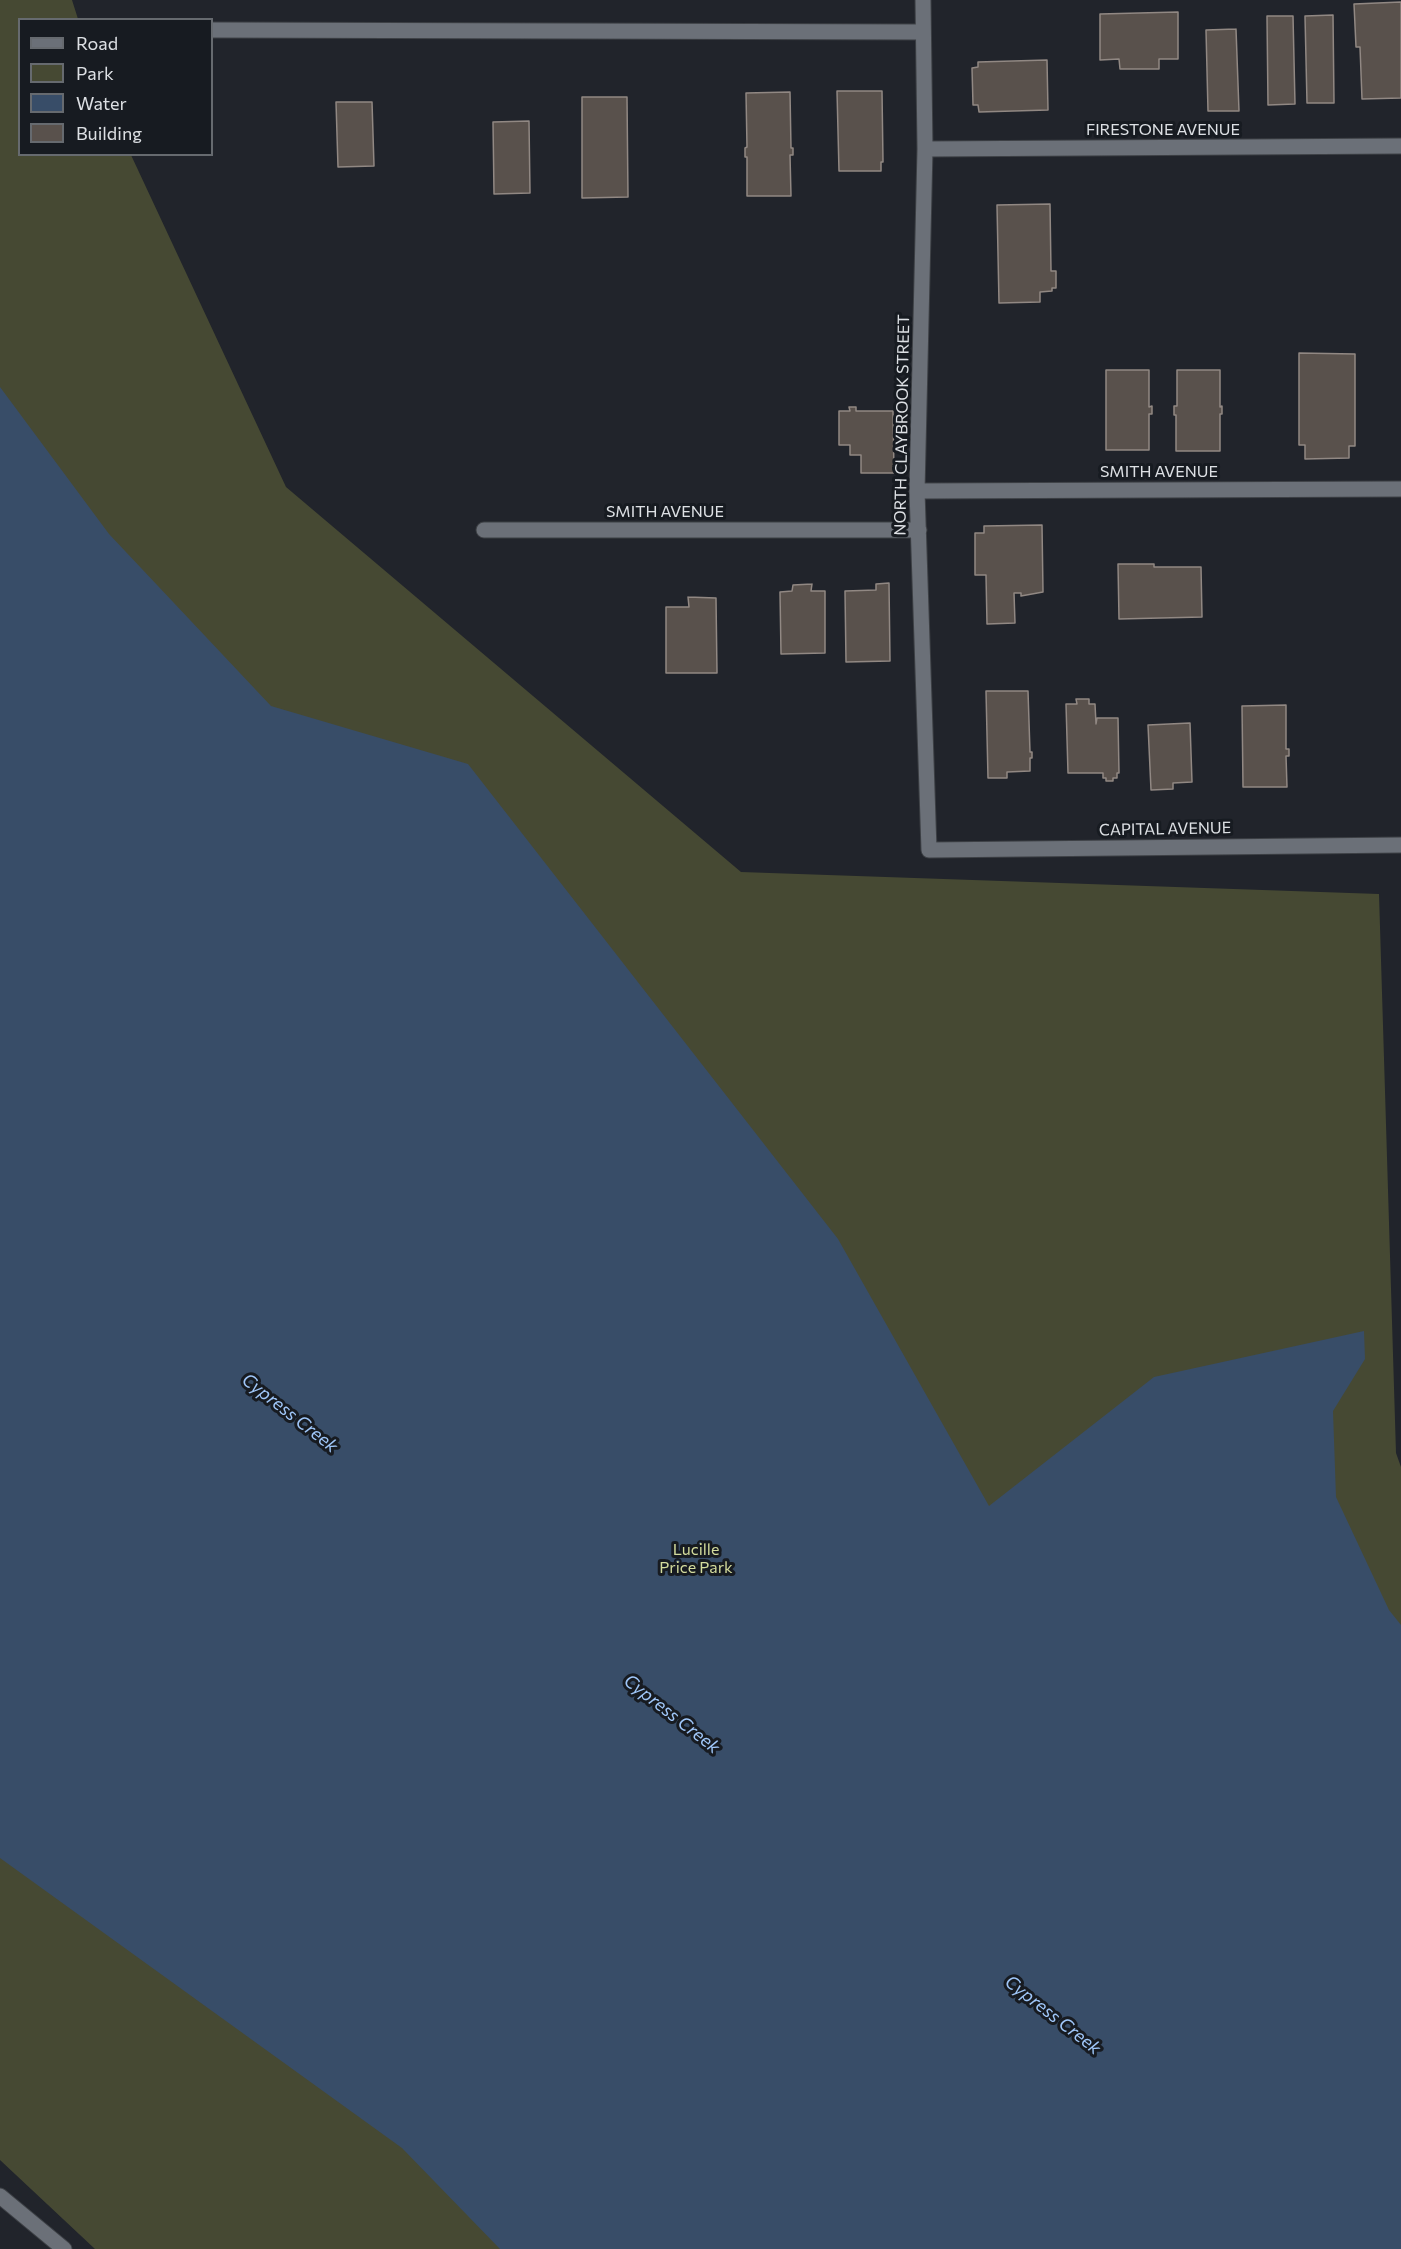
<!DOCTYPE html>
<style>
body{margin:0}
#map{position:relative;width:1401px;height:2249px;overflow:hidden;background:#21242b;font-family:Commissioner,sans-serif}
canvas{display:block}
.legend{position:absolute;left:18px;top:18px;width:195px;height:138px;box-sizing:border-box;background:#171b21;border:2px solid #666a6f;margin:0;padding:8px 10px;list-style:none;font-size:18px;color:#dde0e4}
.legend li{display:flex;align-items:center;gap:12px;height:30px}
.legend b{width:30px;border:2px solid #666a6f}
</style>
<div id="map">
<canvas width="1401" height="2249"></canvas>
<ul class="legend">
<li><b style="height:8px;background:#6b7078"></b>Road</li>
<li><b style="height:16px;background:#464933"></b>Park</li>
<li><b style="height:16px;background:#384d68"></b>Water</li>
<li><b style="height:16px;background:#59514c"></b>Building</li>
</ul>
</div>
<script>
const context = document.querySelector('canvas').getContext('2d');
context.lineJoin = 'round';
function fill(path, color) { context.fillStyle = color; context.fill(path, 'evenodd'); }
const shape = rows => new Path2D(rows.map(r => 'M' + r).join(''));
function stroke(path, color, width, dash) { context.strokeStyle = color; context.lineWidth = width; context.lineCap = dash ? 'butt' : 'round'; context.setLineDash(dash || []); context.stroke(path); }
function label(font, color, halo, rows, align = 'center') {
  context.font = font + ' Commissioner,sans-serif'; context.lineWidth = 6; context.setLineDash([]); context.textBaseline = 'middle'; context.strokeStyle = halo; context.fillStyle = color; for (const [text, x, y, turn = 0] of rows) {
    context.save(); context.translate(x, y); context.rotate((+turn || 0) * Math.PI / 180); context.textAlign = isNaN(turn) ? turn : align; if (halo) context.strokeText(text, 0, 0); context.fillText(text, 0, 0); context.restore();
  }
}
fill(shape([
 [0,0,72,0,78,19,20,20,20,154,131,155,286,487,741,872,1379,894,1396,1453,1401,1467,1401,2249,95,2249,0,2160]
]), '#464933');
fill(shape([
 [0,387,109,534,271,706,468,764,838,1239,989,1506,1154,1377,1364,1331,1365,1359,1333,1411,1336,1497,1389,1610,1401,1625,1401,2249,500,2249,402,2148,0,1858]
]), '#384d68');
const building = shape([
 [1401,2,1401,98,1362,99,1360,47,1356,47,1354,4,1401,2],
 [1178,12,1178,59,1159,59,1159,69,1120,69,1119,59,1100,60,1100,14,1178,12],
 [1333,15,1334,103,1307,103,1305,16,1333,15],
 [1267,16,1293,16,1295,104,1268,105,1267,16],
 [1236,29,1239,111,1208,111,1206,30,1236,29],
 [1047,60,1048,110,979,112,978,105,973,105,972,68,978,67,978,62,1047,60],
 [837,91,882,91,883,162,881,162,881,171,839,171,837,91],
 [790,92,791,148,793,148,793,155,790,155,791,196,747,196,747,157,745,157,745,148,747,147,746,93,790,92],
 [582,97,627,97,628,197,582,198,582,97],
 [336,102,372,102,374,166,338,167,336,102],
 [529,121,530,193,494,194,493,122,529,121],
 [1050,204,1051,271,1056,271,1056,288,1052,288,1052,291,1040,292,1040,302,999,303,997,205,1050,204],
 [1299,353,1355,354,1355,446,1349,446,1349,458,1305,459,1305,445,1299,445,1299,353],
 [1106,370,1149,370,1149,407,1152,406,1152,414,1149,414,1149,450,1106,450,1106,370],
 [1177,370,1220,370,1220,407,1222,406,1222,414,1220,414,1220,451,1176,451,1176,415,1174,415,1174,406,1177,406,1177,370],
 [849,407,856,407,856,411,893,411,894,473,861,473,861,455,850,455,850,445,839,445,839,411,850,411,849,407],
 [1042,525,1043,592,1021,596,1021,593,1014,593,1015,623,987,624,986,575,975,575,975,533,984,533,984,526,1042,525],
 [1118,564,1154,564,1154,567,1201,567,1202,617,1119,619,1118,564],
 [889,583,890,661,846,662,845,591,876,590,876,584,889,583],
 [812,584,811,591,825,591,825,653,781,654,780,592,792,591,793,585,812,584],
 [688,597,716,598,717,673,666,673,666,607,689,607,688,597],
 [986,691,1028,691,1030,752,1032,752,1032,758,1030,758,1030,771,1007,772,1007,778,988,778,986,691],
 [1076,699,1089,699,1089,704,1095,704,1096,724,1097,718,1118,718,1119,773,1117,773,1117,778,1113,778,1113,781,1106,781,1106,778,1103,778,1103,773,1068,773,1066,704,1077,704,1076,699],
 [1286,705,1286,749,1289,749,1289,756,1286,756,1287,787,1243,787,1242,706,1286,705],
 [1190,723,1192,782,1173,783,1173,789,1151,790,1148,725,1190,723]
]);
fill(building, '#59514c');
stroke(building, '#918883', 1.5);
const street = shape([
 [923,0,925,149,917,491,929,850,1401,845],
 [212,30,923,32],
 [925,149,1401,146],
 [917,491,1401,489],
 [484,530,919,530],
 [0,2196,64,2249]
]);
stroke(street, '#3d4045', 17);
stroke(street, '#6b7078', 15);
label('16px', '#dde0e4', '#171b21', [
 ["FIRESTONE AVENUE",1163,130],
 ["NORTH CLAYBROOK STREET",902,425,-89],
 ["SMITH AVENUE",1159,472],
 ["SMITH AVENUE",665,512],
 ["CAPITAL AVENUE",1165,829,-1]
]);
label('16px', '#d3db9c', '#171b21', [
 ["Lucille",696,1550],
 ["Price Park",696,1568]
]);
label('italic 18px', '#9fc6f8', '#171b21', [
 ["Cypress Creek",290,1413,38],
 ["Cypress Creek",672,1714,38],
 ["Cypress Creek",1053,2015,38]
]);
</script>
